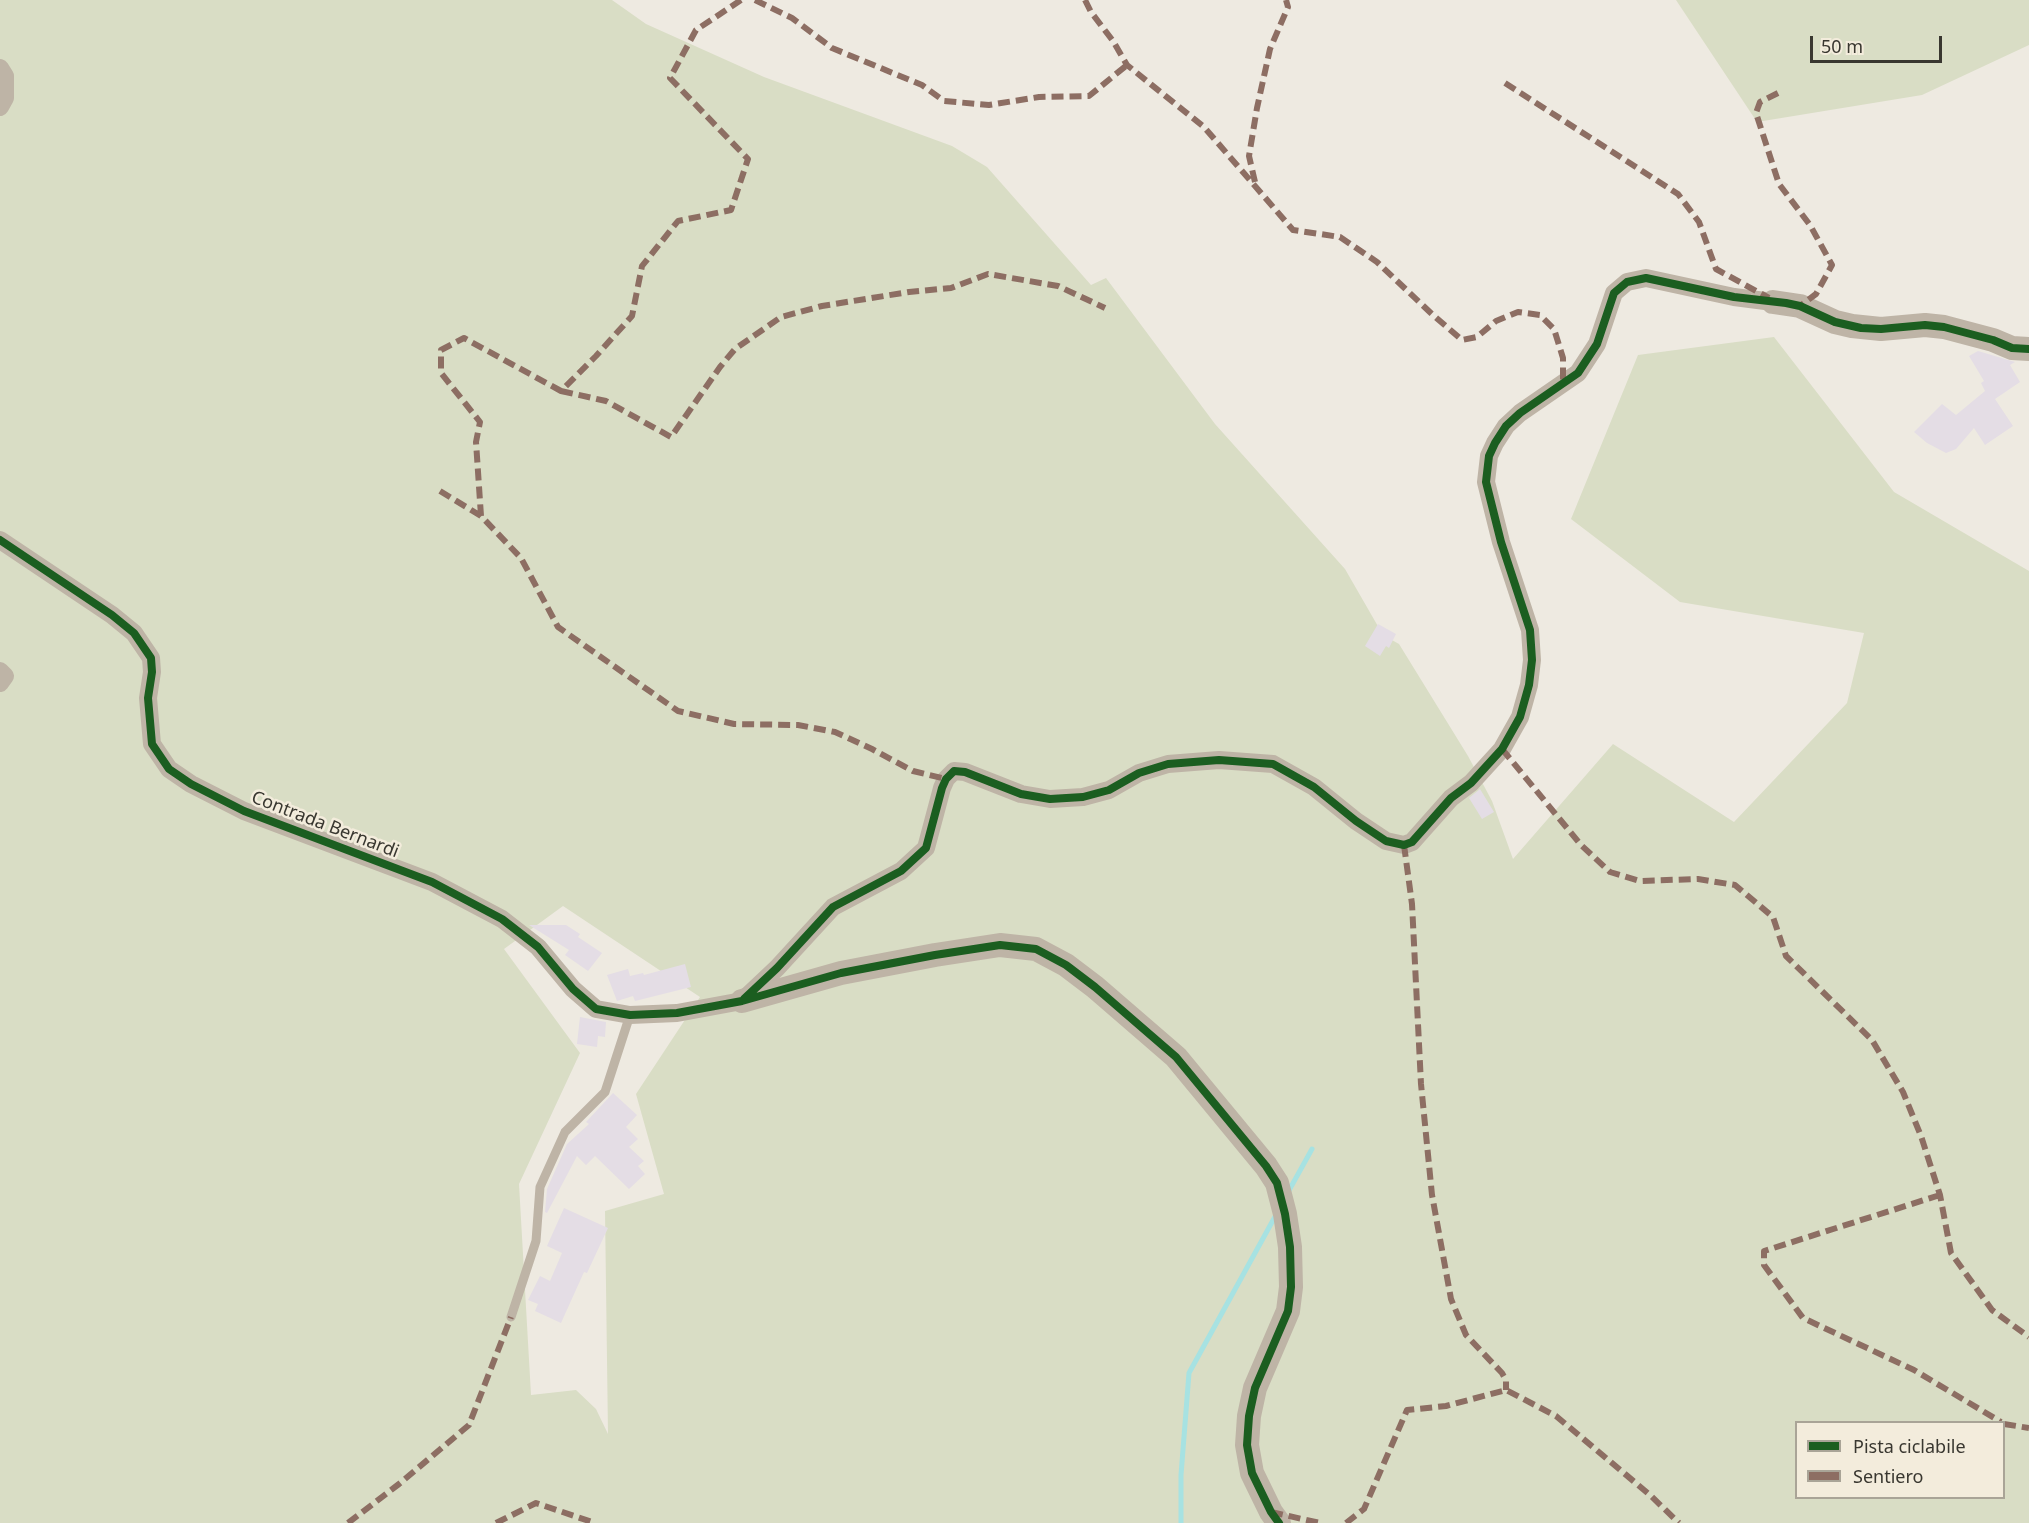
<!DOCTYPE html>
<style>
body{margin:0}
#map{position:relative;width:2029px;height:1523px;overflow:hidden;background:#eeeae1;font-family:"Noto Sans",sans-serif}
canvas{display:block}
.legend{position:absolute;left:1795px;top:1421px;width:210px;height:78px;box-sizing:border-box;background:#f3ecdc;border:2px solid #a9a497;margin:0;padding:8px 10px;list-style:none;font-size:18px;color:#393730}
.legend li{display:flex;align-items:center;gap:12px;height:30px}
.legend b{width:30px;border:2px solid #a9a497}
.scale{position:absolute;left:1810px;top:36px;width:132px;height:27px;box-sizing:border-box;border:3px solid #393730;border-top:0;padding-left:8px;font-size:18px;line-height:21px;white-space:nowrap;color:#393730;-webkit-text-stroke:4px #f3ecdc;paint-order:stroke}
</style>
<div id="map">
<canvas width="2029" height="1523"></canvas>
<ul class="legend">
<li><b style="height:8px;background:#1b5e20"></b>Pista ciclabile</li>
<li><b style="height:8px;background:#8d6e63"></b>Sentiero</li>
</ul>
<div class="scale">50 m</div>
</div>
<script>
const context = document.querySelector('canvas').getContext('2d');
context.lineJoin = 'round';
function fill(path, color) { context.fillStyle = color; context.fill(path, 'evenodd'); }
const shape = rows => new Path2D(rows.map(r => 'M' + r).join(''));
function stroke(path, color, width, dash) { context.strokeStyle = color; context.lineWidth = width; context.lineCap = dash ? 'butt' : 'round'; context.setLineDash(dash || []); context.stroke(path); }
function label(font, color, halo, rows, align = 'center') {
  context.font = font + ' "Noto Sans",sans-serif'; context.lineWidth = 5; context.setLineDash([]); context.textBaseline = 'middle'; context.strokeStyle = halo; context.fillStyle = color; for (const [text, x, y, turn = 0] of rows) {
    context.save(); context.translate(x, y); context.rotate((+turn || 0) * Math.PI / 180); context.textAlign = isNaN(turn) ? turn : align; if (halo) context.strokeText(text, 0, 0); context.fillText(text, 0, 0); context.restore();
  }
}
fill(shape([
 [0,0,612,0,646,24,764,77,952,146,987,167,1091,285,1106,278,1215,424,1345,569,1383,635,1399,644,1468,756,1492,801,1513,859,1613,744,1734,822,1847,703,1864,633,1680,602,1571,519,1638,355,1774,337,1894,492,2029,571,2029,1523,0,1523],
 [563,906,700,997,636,1094,664,1194,605,1211,608,1434,596,1409,576,1390,531,1395,519,1184,580,1053,504,949],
 [1796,1422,2004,1422,2004,1498,1796,1498],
 [1676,0,2029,0,2029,45,1922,95,1757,122]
]), '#d9ddc5');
stroke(shape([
 [1287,1194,1312,1149],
 [1181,1523,1181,1475,1189,1373,1277,1213]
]), '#a7e2e2', 5);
fill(shape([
 [1978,351,2015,362,2010,365,2020,382,1995,399,2013,426,1985,445,1974,428,1956,449,1946,453,1927,443,1914,432,1942,404,1956,415,1985,391,1981,383,1984,381,1969,356],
 [1378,624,1396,634,1389,648,1386,646,1380,656,1365,646],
 [1480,789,1494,812,1482,819,1469,798],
 [529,925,566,925,580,934,578,937,602,953,588,971,565,955,569,950],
 [685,964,691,987,635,1001,633,996,617,1001,607,975,628,969,630,976,643,973,644,975],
 [580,1017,606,1022,605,1037,598,1036,597,1047,577,1044],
 [613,1093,637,1115,626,1127,638,1139,629,1147,644,1161,638,1166,645,1174,629,1189,595,1156,586,1165,577,1156,547,1213,545,1212,547,1189,567,1144,589,1124,586,1122],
 [564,1208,608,1228,587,1273,584,1272,561,1323,535,1311,538,1304,528,1300,540,1276,550,1281,562,1253,547,1246]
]), '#e4dde5');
stroke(shape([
 [511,1317,536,1241,540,1187,565,1132,605,1092,630,1015]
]), '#beb4a6', 9);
stroke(shape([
 [0,68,5,76,5,98,0,107],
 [0,540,112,615,134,633,151,658,152,672,148,698,152,744,169,769,191,784,244,811,432,882,502,919,538,947,573,989,596,1009,630,1015,677,1013,742,1001,777,968,833,907,901,871,926,848,942,788,946,779,954,771,965,772,1021,794,1050,799,1083,797,1109,790,1139,773,1168,764,1219,760,1273,764,1314,787,1356,821,1386,841,1404,845,1412,842,1451,798,1471,783,1502,749,1520,717,1529,685,1532,660,1530,630,1501,542,1486,482,1489,456,1495,443,1506,426,1520,413,1578,373,1597,344,1614,293,1627,282,1646,278,1734,297,1773,302],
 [0,671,5,676,0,683]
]), '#beb4a6', 18);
stroke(shape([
 [1773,302,1800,306,1835,322,1852,326,1881,329,1925,325,1944,327,1993,340,2012,348,2029,349],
 [742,1001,841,973,935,955,1000,945,1036,949,1066,965,1095,987,1176,1057,1266,1166,1277,1183,1285,1214,1290,1247,1291,1287,1288,1311,1255,1388,1249,1416,1247,1445,1252,1473,1271,1512,1279,1523]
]), '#beb4a6', 24);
stroke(shape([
 [741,0,696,30,670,78,748,159,731,210,678,221,642,266,632,316,596,356,561,391,464,338,441,350,441,373,480,422,476,442,481,516,521,558,558,627,678,711,734,724,798,725,835,732,872,749,913,771,946,779],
 [755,0,792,18,832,48,922,85,944,101,989,105,1039,97,1089,96,1127,65],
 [1085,0,1091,12,1113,41,1127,65,1204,127,1293,230,1340,237,1377,262,1433,315,1462,340,1477,337,1496,321,1518,312,1540,315,1554,329,1563,358,1563,384],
 [1505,83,1678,194,1699,222,1716,269,1769,298],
 [1778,93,1760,102,1756,113,1779,184,1810,225,1832,265,1816,294,1800,306],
 [1255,182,1249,156,1257,108,1270,49,1288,7,1286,0],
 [561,391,606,401,671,437,720,367,735,349,781,317,822,306,909,292,951,288,988,274,1058,286,1105,308],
 [440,491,481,516],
 [1502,749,1581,845,1610,872,1640,881,1698,879,1735,885,1773,917,1786,956,1872,1040,1903,1092,1921,1136,1940,1195,1951,1253,1992,1310,2029,1337],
 [1404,845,1412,904,1421,1084,1432,1195,1451,1299,1466,1335,1502,1373,1506,1380,1506,1390],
 [1940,1195,1764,1251,1764,1265,1803,1318,1914,1370,2001,1422],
 [2004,1424,2029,1428],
 [1271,1512,1320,1523],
 [348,1523,399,1484,469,1425,511,1317],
 [496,1523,536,1503,595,1523],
 [1346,1523,1364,1509,1407,1410,1446,1406,1506,1390,1556,1416,1650,1495,1679,1523]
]), '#8d6e63', 6, [12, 6]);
stroke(shape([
 [0,540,112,615,134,633,151,658,152,672,148,698,152,744,169,769,191,784,244,811,432,882,502,919,538,947,573,989,596,1009,630,1015,677,1013,742,1001,841,973,935,955,1000,945,1036,949,1066,965,1095,987,1176,1057,1266,1166,1277,1183,1285,1214,1290,1247,1291,1287,1288,1311,1255,1388,1249,1416,1247,1445,1252,1473,1271,1512,1279,1523],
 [744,999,777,968,833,907,901,871,926,848,942,788,946,779,954,771,965,772,1021,794,1050,799,1083,797,1109,790,1139,773,1168,764,1219,760,1273,764,1314,787,1356,821,1386,841,1404,845,1412,842,1451,798,1471,783,1502,749,1520,717,1529,685,1532,660,1530,630,1501,542,1486,482,1489,456,1495,443,1506,426,1520,413,1578,373,1597,344,1614,293,1627,282,1646,278,1734,297,1786,303,1800,306,1835,322,1861,328,1881,329,1925,325,1944,327,1993,340,2012,348,2029,349]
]), '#1b5e20', 8);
label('18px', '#393730', '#f3ecdc', [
 ["Contrada Bernardi",325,825,21]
]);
</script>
